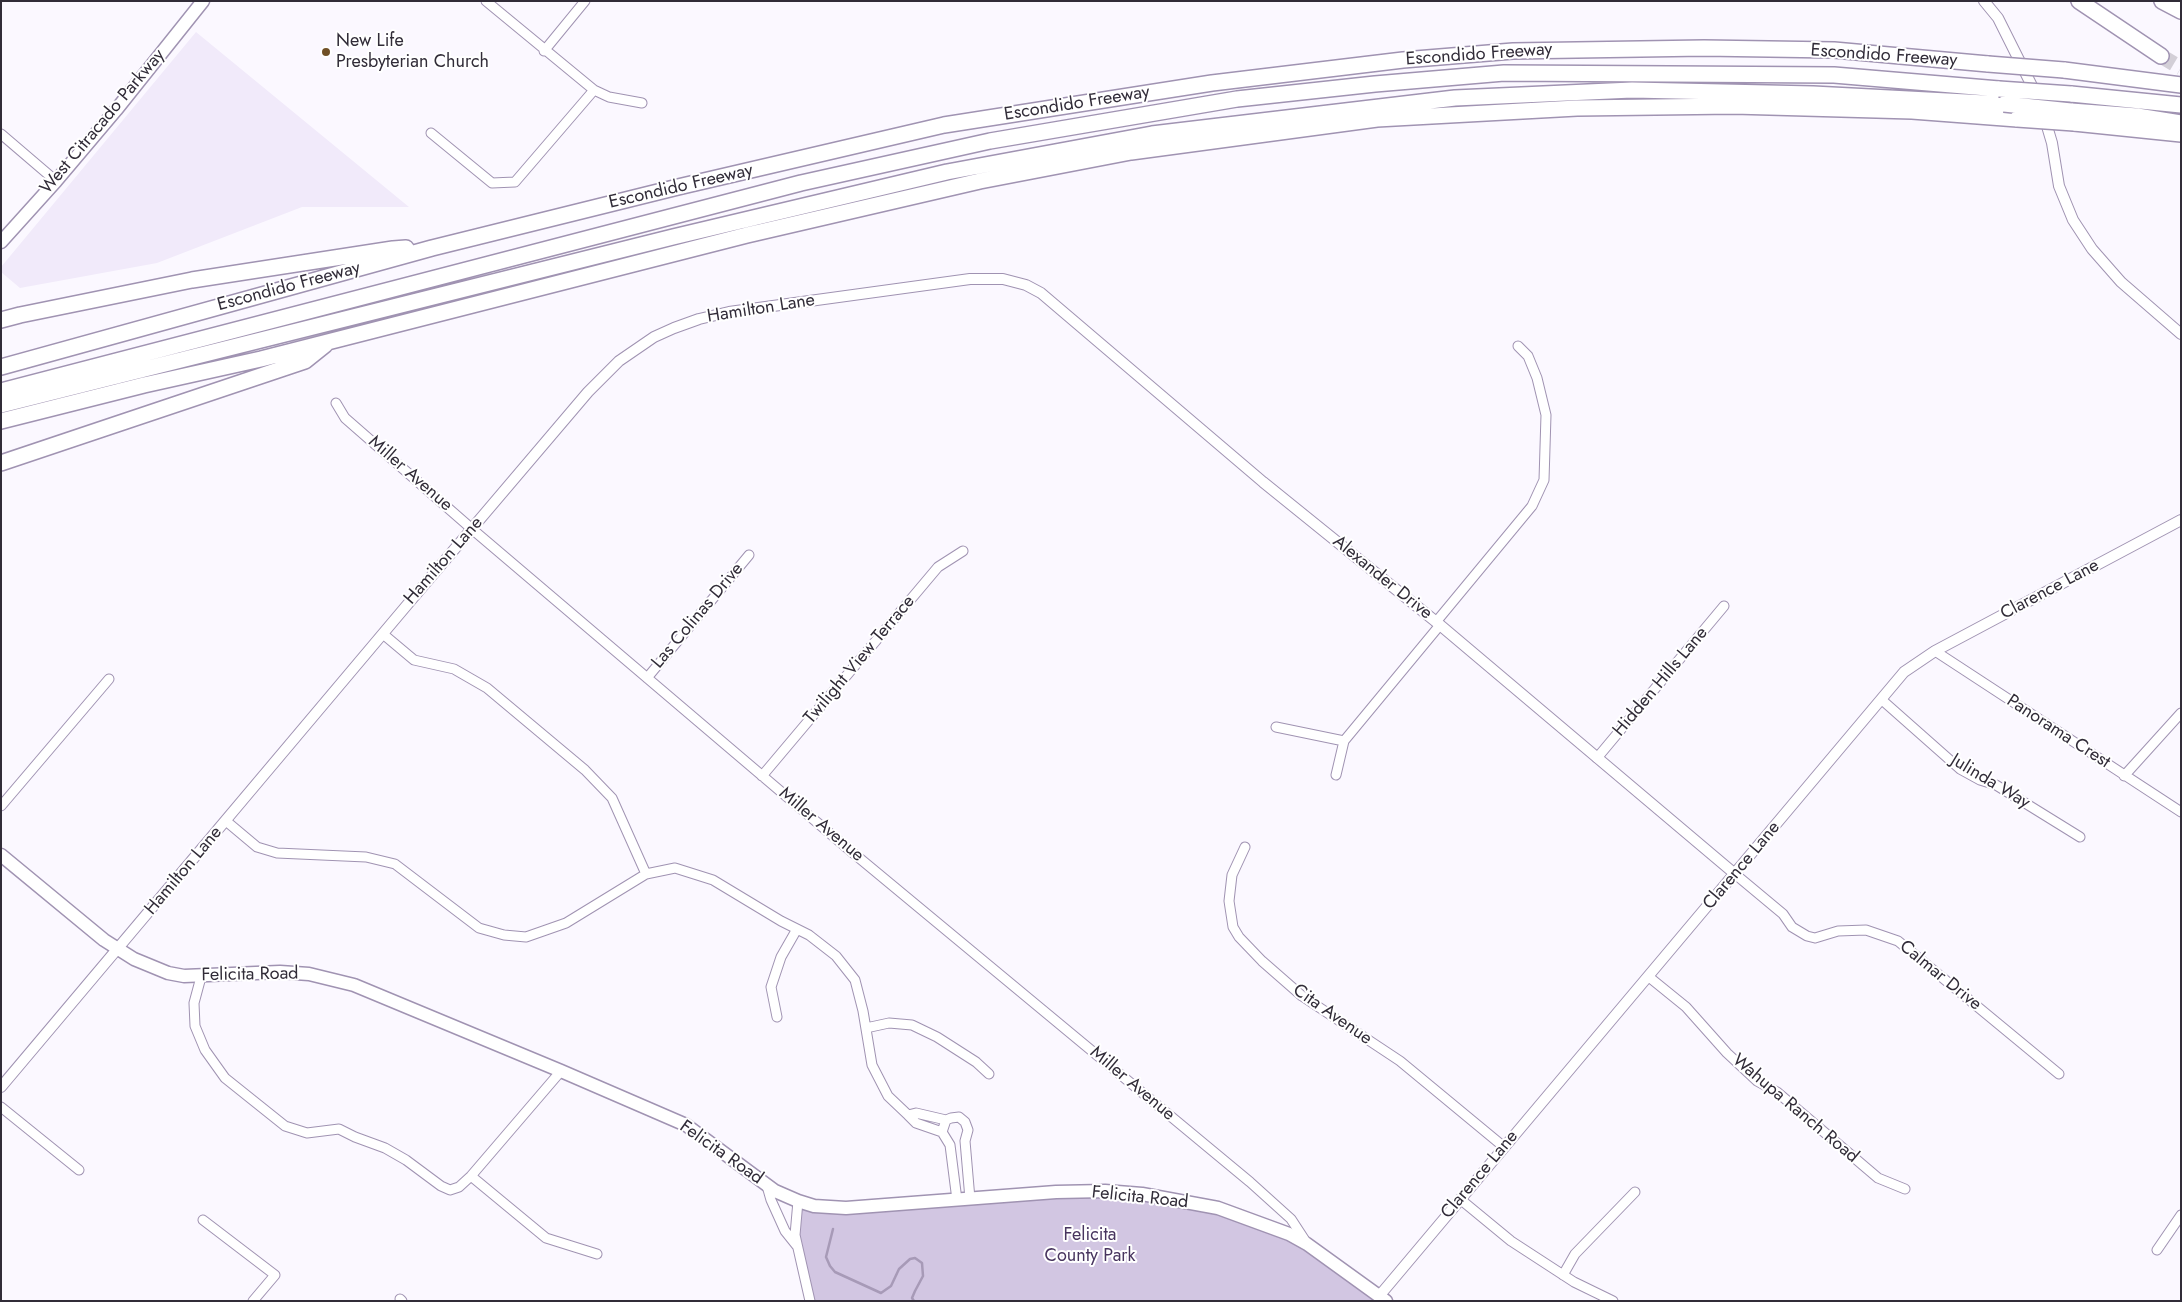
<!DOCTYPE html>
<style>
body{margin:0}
#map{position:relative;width:2182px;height:1302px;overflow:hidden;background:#fbf8ff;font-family:Jost,sans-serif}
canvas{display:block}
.frame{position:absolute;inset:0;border:2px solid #312c38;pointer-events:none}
</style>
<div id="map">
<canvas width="2182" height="1302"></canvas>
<div class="frame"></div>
</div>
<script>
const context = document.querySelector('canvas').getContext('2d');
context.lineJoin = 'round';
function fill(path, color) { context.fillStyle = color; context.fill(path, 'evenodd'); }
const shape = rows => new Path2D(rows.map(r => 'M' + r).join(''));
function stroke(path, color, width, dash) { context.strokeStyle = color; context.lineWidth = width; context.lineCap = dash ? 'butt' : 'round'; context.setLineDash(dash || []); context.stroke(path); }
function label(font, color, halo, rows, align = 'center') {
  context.font = font + ' Jost,sans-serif'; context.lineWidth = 4; context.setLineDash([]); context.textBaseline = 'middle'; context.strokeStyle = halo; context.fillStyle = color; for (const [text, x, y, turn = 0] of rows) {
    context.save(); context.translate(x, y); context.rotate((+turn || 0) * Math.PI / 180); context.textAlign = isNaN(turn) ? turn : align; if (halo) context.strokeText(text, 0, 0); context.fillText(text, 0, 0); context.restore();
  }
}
fill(shape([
 [196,32,409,207,302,207,157,263,20,288,1,272,1,267]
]), '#f1eafa');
fill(shape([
 [1056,1192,1176,1200,1290,1235,1386,1301,810,1301,797,1247,798,1201,814,1206]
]), '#d2c6e2');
stroke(shape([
 [833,1229,826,1257,830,1266,835,1272,881,1293,891,1286,899,1269,910,1259,915,1258,922,1263,923,1276,915,1291,912,1298,914,1301]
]), '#a79ab7', 2.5);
stroke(shape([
 [2161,56,2181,68]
]), '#d3cfd7', 15, [15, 8]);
const minor = shape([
 [486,1,594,90,609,97,642,103],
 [544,51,585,1],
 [431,133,492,183,515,182,594,90],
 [1,134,56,181],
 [336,403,345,418,472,529,846,847,1250,1182,1291,1219,1306,1242],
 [1436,622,1532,506,1544,480,1546,415,1537,378,1528,356,1518,346],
 [383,634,414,660,454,669,487,688,585,770,612,798,646,874],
 [1935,651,2181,812],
 [647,678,749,555],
 [1882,700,1960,769,1980,780,1996,785,2080,837],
 [1276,727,1344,741],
 [1597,758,1724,606],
 [1336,775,1344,741,1440,625],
 [762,776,938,567,963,551],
 [2124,776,2181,713],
 [1,806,109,679],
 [226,821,257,847,277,853,366,857,395,864,479,928,504,935,526,937,566,923,646,874,675,868,713,880,781,921,809,935,836,956,855,980,863,1011,872,1065,888,1096,908,1115],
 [1245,847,1232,875,1229,901,1233,927,1239,937,1262,961,1302,996,1400,1061,1504,1147],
 [1735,874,1783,914,1792,927,1807,936,1815,938,1838,931,1866,930,1898,941,2059,1074],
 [201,977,194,1003,195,1026,205,1050,225,1078,285,1126,307,1133,339,1129,355,1137,385,1148,406,1160,441,1186,450,1190,459,1187,471,1176,561,1071],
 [1649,977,1686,1007,1727,1053,1757,1081,1777,1092,1878,1178,1905,1189],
 [777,1017,771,987,781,957,797,929],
 [866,1028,889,1023,912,1025,937,1037,976,1062,989,1074],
 [1,1107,79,1170],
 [942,1132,916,1123,908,1115,916,1113,946,1120],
 [471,1176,546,1238,597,1254],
 [767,1186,771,1200,785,1231,797,1246],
 [1460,1199,1511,1241,1574,1282,1613,1301],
 [957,1200,950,1145,942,1132,946,1120,951,1118,959,1117,965,1122,968,1130,965,1141,970,1199],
 [798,1201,795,1235,810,1301],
 [203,1220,275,1275,253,1301],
 [2157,1250,2181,1215],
 [1563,1275,1575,1254,1635,1192],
 [400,1299,402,1301]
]);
const tertiary = shape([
 [1984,1,1998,18,2037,96],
 [2044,116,2052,143,2059,186,2073,220,2092,249,2121,282,2181,334],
 [1,1087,407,605,588,392,619,361,654,337,674,328,699,319,729,312,970,279,1003,279,1026,285,1041,293,1263,482,1440,625,1735,874],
 [1380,1295,1904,672,1935,651,2181,520]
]);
const secondary = shape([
 [1,242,56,181,116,110,203,1],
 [1,855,104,940,134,959,168,973,184,976,280,972,309,974,354,985,561,1071,686,1125,775,1191,798,1201,814,1206,846,1208,1056,1192,1105,1191,1142,1194,1218,1208,1289,1234,1307,1244,1386,1301]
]);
const motorway = shape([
 [2079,1,2161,56],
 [2162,1,2181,11],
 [2064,70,2181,85],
 [2071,94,2181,105],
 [2071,111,2137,116,2181,123],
 [2074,123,2181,134],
 [1,320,20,315,192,280,393,249,406,248],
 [1,367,432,248,678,187,944,125,1212,83,1403,60,1513,51,1704,48,1834,50,1988,64],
 [1,391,801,183,990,141,1237,99,1375,84,1504,73,1834,75,1999,89],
 [1,405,673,237,947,172,1152,134,1455,98,1632,90,1813,94,2004,104],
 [1,421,144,385,261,359,747,235,980,181,1131,152,1377,119,1577,108,1734,106,1912,111,2017,119],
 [1,463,305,361,325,345]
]);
stroke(minor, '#a093b2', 11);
stroke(tertiary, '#a093b2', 12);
stroke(secondary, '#a093b2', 15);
stroke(motorway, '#a093b2', 18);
stroke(minor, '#fff', 9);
stroke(tertiary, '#fff', 10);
stroke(secondary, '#fff', 12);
stroke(motorway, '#fff', 15);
const motorwayBridge = shape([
 [1988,64,2064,70],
 [1999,89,2071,94],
 [2004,104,2071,111],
 [2017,119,2074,123]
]);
stroke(motorwayBridge, '#a093b2', 18, []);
stroke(motorwayBridge, '#fff', 15);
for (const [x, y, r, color] of [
 [326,52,5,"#705026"]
]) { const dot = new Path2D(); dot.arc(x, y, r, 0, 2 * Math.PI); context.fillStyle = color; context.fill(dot); stroke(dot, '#fff', 2); }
label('18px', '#312c38', '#fff', [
 ["New Life",336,42],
 ["Presbyterian Church",336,63]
], 'left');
label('18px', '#312c38', '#fff', [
 ["Escondido Freeway",1479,55,-4],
 ["Escondido Freeway",1884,56,4],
 ["Escondido Freeway",1077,104,-9],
 ["West Citracado Parkway",103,122,-50],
 ["Escondido Freeway",681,187,-13],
 ["Escondido Freeway",289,287,-15],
 ["Hamilton Lane",761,309,-9],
 ["Miller Avenue",410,474,41],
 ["Hamilton Lane",444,561,-49],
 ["Alexander Drive",1382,578,39],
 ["Clarence Lane",2050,590,-28],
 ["Las Colinas Drive",698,616,-50],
 ["Twilight View Terrace",860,660,-50],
 ["Hidden Hills Lane",1661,682,-50],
 ["Panorama Crest",2058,732,33],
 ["Julinda Way",1990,782,31],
 ["Miller Avenue",821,825,40],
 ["Clarence Lane",1742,866,-50],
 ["Hamilton Lane",184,871,-50],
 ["Felicita Road",250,975,-1],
 ["Calmar Drive",1940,976,39],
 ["Cita Avenue",1332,1015,35],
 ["Miller Avenue",1132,1084,40],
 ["Wahupa Ranch Road",1795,1109,40],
 ["Felicita Road",721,1153,35],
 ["Clarence Lane",1480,1175,-50],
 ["Felicita Road",1140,1198,6]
]);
label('18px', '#48355f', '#fff', [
 ["Felicita",1090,1236],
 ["County Park",1090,1257]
]);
</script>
